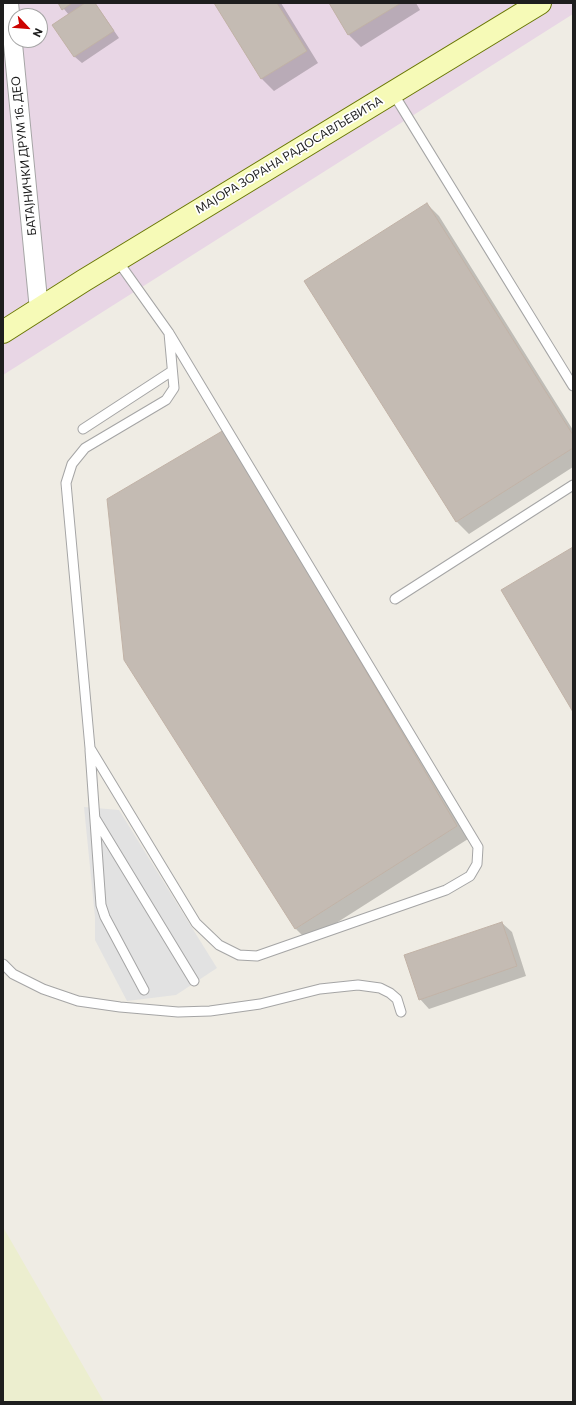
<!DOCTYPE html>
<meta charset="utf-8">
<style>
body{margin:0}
#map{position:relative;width:576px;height:1405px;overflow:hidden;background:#efece4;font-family:Commissioner,sans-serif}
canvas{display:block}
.frame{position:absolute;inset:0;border:4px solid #1e1e1e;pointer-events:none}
.north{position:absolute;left:8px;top:8px;width:40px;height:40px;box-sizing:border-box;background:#fff;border:1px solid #a5a5a5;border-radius:50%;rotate:116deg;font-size:11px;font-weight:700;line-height:16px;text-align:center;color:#1e1e1e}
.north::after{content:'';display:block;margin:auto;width:14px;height:18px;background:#cc0200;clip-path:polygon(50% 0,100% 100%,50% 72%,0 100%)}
</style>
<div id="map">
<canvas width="576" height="1405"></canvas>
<div class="frame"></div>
<div class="north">N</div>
</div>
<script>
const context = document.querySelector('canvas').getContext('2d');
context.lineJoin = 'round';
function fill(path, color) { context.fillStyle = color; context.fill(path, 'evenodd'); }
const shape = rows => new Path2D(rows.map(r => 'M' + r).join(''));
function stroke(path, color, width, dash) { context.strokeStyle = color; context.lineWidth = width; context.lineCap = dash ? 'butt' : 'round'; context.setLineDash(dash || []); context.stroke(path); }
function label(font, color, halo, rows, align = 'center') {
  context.font = font + ' Commissioner,sans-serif'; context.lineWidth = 3.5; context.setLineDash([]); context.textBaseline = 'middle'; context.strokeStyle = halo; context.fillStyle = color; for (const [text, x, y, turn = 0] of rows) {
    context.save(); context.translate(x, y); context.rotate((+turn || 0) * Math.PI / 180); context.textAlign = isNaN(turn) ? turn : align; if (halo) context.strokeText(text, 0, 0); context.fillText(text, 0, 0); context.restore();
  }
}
fill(shape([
 [3,3,573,3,573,14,3,375],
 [16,16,40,16,40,40,16,40]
]), '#e8d6e5');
fill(shape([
 [3,1225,3,1227,104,1402,3,1402]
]), '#eceecf');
fill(shape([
 [84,807,119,810,217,968,176,995,127,1001,95,940,95,917]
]), '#e2e2e2');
fill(shape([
 [59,3,95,3,119,38,82,63,75,57,54,25,69,15],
 [215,3,281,3,318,63,274,91,262,79],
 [330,3,416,3,420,10,361,47,349,35],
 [427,204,439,216,573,430,573,467,469,534,457,522],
 [224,431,468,839,308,941,296,929,125,660],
 [502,923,512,932,526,976,429,1009,420,999]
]), '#0003');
const building = shape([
 [58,3,72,3,62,10,58,3],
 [85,3,95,3,114,31,74,57,52,25,85,3],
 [214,3,277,3,307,51,261,79,214,3],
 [329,3,401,3,348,35,329,3],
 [427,203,573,435,573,448,456,522,304,281,427,203],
 [224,430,457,826,295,929,124,660,107,499,224,430],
 [573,547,573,712,501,590,573,547],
 [502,922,517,966,419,1000,404,955,502,922]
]);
fill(building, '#c4bbb3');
stroke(building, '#c1b2a6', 1);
const lane = shape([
 [393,93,573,386],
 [117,260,169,333,478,847,477,864,470,876,446,890,257,956,239,955,219,945,196,923,90,748,66,483,72,464,85,448,166,400,174,388,169,333],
 [83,429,172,371],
 [395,599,573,485],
 [90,750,101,905,105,917,144,990],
 [95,818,194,981],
 [3,964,13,974,43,989,78,1001,120,1007,178,1012,210,1011,260,1004,320,989,358,985,380,988,390,993,397,999,401,1012]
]);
const street = shape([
 [9,3,39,310]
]);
const secondary = shape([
 [3,332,83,281,540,3]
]);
stroke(lane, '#a5a5a5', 11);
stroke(street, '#a5a5a5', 20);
stroke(secondary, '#697704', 24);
stroke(lane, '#fff', 9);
stroke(street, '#fff', 18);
stroke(secondary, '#f6fab7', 22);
label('12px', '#1e1e1e', '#fff', [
 ["МАЈОРА ЗОРАНА РАДОСАВЉЕВИЋА",289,155,-31],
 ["БАТАЈНИЧКИ ДРУМ 16. ДЕО",24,156,-96]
]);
</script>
